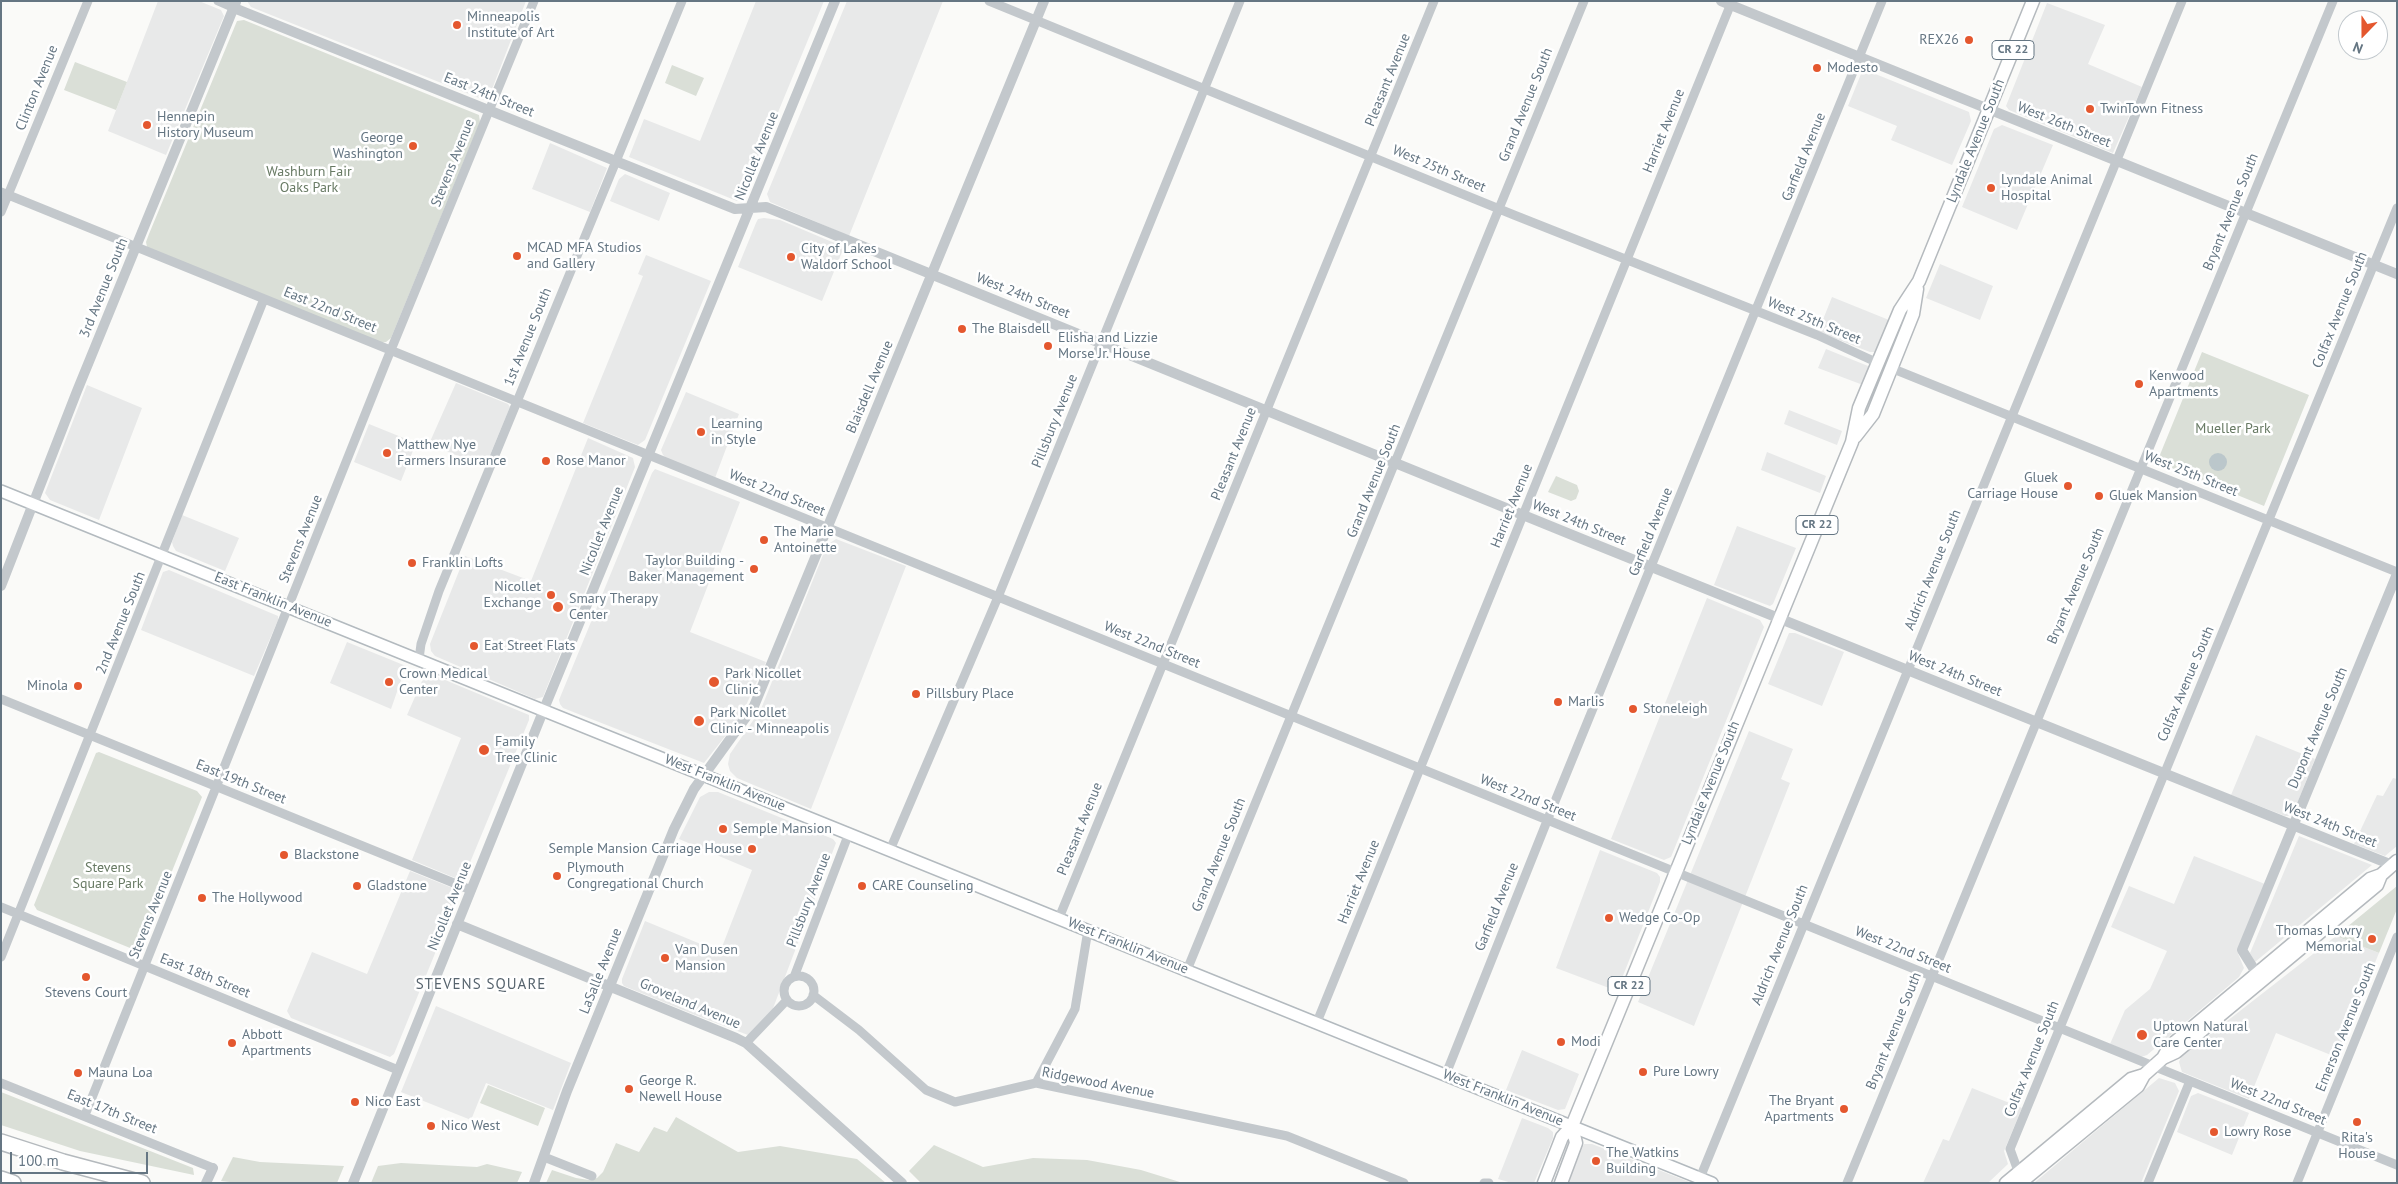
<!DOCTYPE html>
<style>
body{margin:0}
#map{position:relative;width:2398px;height:1184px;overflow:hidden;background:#fafaf8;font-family:"PT Sans",sans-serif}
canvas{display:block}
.frame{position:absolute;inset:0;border:2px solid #657683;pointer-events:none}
.north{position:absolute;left:2338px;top:10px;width:50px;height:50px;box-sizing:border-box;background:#fff;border:1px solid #c1c8cd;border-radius:50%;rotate:202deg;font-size:14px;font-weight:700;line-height:20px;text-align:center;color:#657683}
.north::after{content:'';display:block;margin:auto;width:18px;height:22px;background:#e4572e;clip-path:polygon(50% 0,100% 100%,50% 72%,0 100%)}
.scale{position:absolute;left:10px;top:1152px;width:138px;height:22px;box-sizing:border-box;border:2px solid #657683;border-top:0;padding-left:6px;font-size:15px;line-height:18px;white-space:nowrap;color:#657683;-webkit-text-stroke:4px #fff;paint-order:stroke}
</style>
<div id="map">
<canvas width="2398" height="1184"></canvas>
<div class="frame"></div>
<div class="north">N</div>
<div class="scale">100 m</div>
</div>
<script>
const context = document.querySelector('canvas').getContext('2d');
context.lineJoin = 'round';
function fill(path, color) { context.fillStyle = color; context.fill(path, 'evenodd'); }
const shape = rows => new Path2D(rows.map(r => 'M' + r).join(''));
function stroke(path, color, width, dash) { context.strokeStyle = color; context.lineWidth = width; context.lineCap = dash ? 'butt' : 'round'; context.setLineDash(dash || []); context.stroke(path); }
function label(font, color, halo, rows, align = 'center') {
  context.font = font + ' "PT Sans",sans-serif'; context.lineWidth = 5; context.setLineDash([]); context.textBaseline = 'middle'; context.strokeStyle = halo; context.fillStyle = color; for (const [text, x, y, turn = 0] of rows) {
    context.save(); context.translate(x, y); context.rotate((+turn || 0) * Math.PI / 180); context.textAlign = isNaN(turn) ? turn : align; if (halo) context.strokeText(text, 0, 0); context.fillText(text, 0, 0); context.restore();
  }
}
fill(shape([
 [158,1,199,1,221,10,224,16,166,155,108,131],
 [247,1,526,1,489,97,484,100,251,7],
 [756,1,824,1,743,197,737,201,629,157,644,119,700,141],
 [847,1,943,1,849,236,770,202,767,194],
 [2047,3,2105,25,2088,64,2142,87,2113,153,2009,110,2006,106],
 [1868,71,1969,112,1971,121,1952,165,1891,140,1897,126,1848,106,1861,74],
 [2002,125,2053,145,2017,230,1962,207,1994,129],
 [550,143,607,168,590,212,532,189],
 [625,174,670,193,659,221,610,201,619,179],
 [764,218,780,220,844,247,822,301,738,267,756,223,758,219],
 [646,255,711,281,645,440,638,445,583,423,643,276,638,274],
 [1940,264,1993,286,1980,320,1926,298],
 [1832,297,1889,320,1876,352,1870,352,1818,332],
 [1826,349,1868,366,1870,370,1863,385,1818,368],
 [456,383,508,404,510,407,485,467,429,444],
 [87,385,142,408,99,520,50,500,45,493],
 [686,392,739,414,715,478,666,458,663,455,661,450],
 [1789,410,1842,431,1837,445,1784,424],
 [369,424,416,443,401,481,354,462],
 [588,438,633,458,635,467,543,697,535,699,435,656,431,651,430,644,465,556,531,581],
 [1767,452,1826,476,1820,493,1761,470],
 [655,469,740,502,690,632,766,662,741,716,704,763,563,708,560,704,559,700,652,473],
 [182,515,239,538,225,571,176,551,173,546,172,542],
 [1737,526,1796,548,1773,604,1770,606,1714,585],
 [836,539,906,566,811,809,737,778,730,771,728,764,730,754,761,709,827,545],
 [169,570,278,616,278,620,254,676,141,630,163,572],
 [1707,598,1760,620,1764,627,1671,857,1664,860,1611,839],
 [1789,633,1795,633,1844,652,1822,706,1768,684],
 [347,642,406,666,391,709,330,683],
 [426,672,529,715,529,720,464,877,460,880,412,860,461,738,407,715],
 [1749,731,1793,749,1781,779,1790,783,1694,1026,1638,1002],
 [2256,735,2315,759,2292,816,2285,816,2231,795],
 [2393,778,2397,779,2397,846,2385,856,2354,844,2377,795,2383,796],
 [709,792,718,792,833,839,836,843,772,1011,748,1035,695,1015,624,986,622,983,622,979,645,921,720,952,752,870,679,839,700,797],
 [2299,836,2372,865,2255,962,2250,953],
 [1600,850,1657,873,1660,877,1660,882,1617,991,1556,968],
 [2194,856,2265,884,2237,951,2244,968,2239,977,2147,1055,2141,1057,2110,1044,2125,1010,2150,989,2167,951,2111,927,2129,886,2174,904],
 [410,871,455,889,458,897,394,1054,390,1057,291,1018,287,1011,312,952,367,974],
 [2336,936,2379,953,2336,1057,2276,1033,2249,1099,2182,1072,2179,1062,2181,1057],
 [436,1006,571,1063,553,1110,486,1083,471,1120,401,1092],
 [1522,1050,1579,1074,1565,1109,1558,1110,1506,1090],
 [2159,1078,2175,1083,2179,1091,2141,1183,2034,1183],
 [1972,1088,2022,1108,2004,1151,2008,1164,1988,1183,1923,1183,1943,1139,1949,1141],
 [2198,1093,2249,1113,2232,1155,2177,1132,2191,1096],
 [1522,1118,1548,1128,1553,1132,1553,1138,1534,1183,1512,1183,1498,1179],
 [1584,1144,1592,1144,1692,1183,1568,1183]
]), '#e8e9e9');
fill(shape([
 [244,20,479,115,480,122,391,338,386,342,380,343,147,247,146,242,149,234,237,21],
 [75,62,127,82,116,110,64,90],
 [672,65,704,78,696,96,665,83],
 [2202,352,2309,395,2264,506,2157,462],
 [1556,476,1577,485,1579,491,1576,499,1571,501,1548,492],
 [99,752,197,791,202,797,143,943,135,950,37,910,34,905,96,753],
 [2397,886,2397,909,2379,953,2336,936],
 [488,1085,545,1108,538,1126,480,1103],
 [1,1092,193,1168,194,1175,80,1151,1,1125],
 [676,1117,738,1152,780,1146,857,1159,886,1183,546,1183,552,1170,576,1178,589,1180,597,1178,603,1172,616,1143,639,1152,654,1127,667,1132],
 [934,1145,983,1167,1033,1158,1087,1160,1141,1170,1183,1183,921,1183,909,1171],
 [233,1157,260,1162,344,1166,337,1183,238,1183,221,1181],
 [401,1163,477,1167,487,1164,522,1172,517,1183,371,1183,378,1166]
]), '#dadfd7');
fill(shape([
 '2209 462a9 9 0 1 1 18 0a9 9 0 1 1-18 0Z'
]), '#bbc7cb');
const secondary = shape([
 [1,491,1712,1183]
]);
const primary = shape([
 [1855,437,1873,414,1913,314,1917,289],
 [2163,1058,2176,1052,2377,885,2381,875],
 [1544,1183,1562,1137,1572,1126,1852,442,1859,408,1874,372,1900,310,1919,281,2033,1],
 [1561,1183,1576,1143,1572,1126],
 [2006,1183,2131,1079,2144,1075],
 [2020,1183,2138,1086,2144,1075,2163,1058,2169,1047,2370,879,2381,875,2397,861]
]);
const motorway = shape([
 [1,1142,63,1162,142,1183],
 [1,1179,13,1183]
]);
stroke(secondary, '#b3babf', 14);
stroke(primary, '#b5babe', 15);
stroke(motorway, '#b4b9bd', 18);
stroke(shape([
 [218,1,234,8],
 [989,1,1514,215,1817,335,1878,363],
 [1,192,2397,1165],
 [1,212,88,1],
 [1891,368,2397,572],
 [419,659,421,644,439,591,682,1],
 [1,699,471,890],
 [890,850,998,597,1240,1],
 [1,907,398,1070],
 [1059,918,1434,1],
 [1,957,264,299],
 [1187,970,1584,1],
 '784 991a15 15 0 1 1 30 0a15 15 0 1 1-30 0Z',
 [794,977,849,833],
 [813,995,859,1030,926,1090,955,1102,1036,1083,1287,1136,1404,1183],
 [1317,1022,1732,1],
 [746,1043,787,1000],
 [1446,1074,1547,821,1882,1],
 [1,1083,213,1168],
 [1036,1083,1075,1009,1088,930],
 [85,1115,386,362,534,1],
 [544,1157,592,1176],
 [2018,1171,2010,1149,2397,208],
 [1700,1178,2182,1],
 [1484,1183,1489,1183],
 [1847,1183,2333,1],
 [2148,1183,2190,1081],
 [2297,1183,2397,937]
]), '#c3c8cc', 9);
stroke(shape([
 [1721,1,2397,274],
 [234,8,735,209,766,207,1587,541,2392,865],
 [1,586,77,391,236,2],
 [457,924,736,1038,746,1043,902,1183],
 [2257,974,2242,950,2397,574],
 [206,1183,213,1168],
 [353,1183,544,709,835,1],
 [534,1183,567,1091,674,829,694,789,754,706,1044,1]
]), '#c3c8cc', 10);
stroke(secondary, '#fff', 11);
stroke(primary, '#fff', 12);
stroke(motorway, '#fff', 15);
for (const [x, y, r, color] of [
 [457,25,5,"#e4572e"],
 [1969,40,5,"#e4572e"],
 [1817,68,5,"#e4572e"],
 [2090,109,5,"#e4572e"],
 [147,125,5,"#e4572e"],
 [413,146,5,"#e4572e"],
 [1991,188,5,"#e4572e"],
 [517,256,5,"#e4572e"],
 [791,257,5,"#e4572e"],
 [962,329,5,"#e4572e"],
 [1048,346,5,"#e4572e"],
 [2139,384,5,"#e4572e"],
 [701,432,5,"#e4572e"],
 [387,453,5,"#e4572e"],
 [546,461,5,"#e4572e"],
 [2068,486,5,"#e4572e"],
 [2099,496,5,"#e4572e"],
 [764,540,5,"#e4572e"],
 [412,563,5,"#e4572e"],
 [754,569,5,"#e4572e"],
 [551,595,5,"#e4572e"],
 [558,607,6,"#e4572e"],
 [474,646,5,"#e4572e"],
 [389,682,5,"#e4572e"],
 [714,682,6,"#e4572e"],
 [78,686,5,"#e4572e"],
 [916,694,5,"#e4572e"],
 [1558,702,5,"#e4572e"],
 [1633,709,5,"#e4572e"],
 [699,721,6,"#e4572e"],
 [484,750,6,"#e4572e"],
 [723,829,5,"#e4572e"],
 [752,849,5,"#e4572e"],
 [284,855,5,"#e4572e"],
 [557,876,5,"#e4572e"],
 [357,886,5,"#e4572e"],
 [862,886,5,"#e4572e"],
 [202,898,5,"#e4572e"],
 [1609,918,5,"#e4572e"],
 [2372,939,5,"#e4572e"],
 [665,958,5,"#e4572e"],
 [86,977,5,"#e4572e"],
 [2142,1035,6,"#e4572e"],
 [1561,1042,5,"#e4572e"],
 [232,1043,5,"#e4572e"],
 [1643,1072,5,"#e4572e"],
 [78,1073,5,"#e4572e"],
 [629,1089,5,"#e4572e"],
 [355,1102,5,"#e4572e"],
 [1844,1109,5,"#e4572e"],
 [2357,1122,5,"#e4572e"],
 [431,1126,5,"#e4572e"],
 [2214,1132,5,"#e4572e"],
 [1596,1161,5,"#e4572e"]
]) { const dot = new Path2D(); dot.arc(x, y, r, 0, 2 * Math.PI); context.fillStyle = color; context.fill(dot); stroke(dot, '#fff', 2); }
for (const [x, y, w] of [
 [2013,50,42],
 [1817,525,42],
 [1629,986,42]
]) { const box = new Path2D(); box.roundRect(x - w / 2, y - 9.5, w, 19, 4); context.fillStyle = '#fff'; context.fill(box); stroke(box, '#657683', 1); }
label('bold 12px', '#657683', null, [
 ["CR 22",2013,50],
 ["CR 22",1817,525],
 ["CR 22",1629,986]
]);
label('14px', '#657683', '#fff', [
 ["Minneapolis",467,17],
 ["Institute of Art",467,33],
 ["REX26",1959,40,"right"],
 ["Modesto",1827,68],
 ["TwinTown Fitness",2100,109],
 ["Hennepin",157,117],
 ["History Museum",157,133],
 ["George",403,138,"right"],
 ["Washington",403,154,"right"],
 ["Lyndale Animal",2001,180],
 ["Hospital",2001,196],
 ["MCAD MFA Studios",527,248],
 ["and Gallery",527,264],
 ["City of Lakes",801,249],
 ["Waldorf School",801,265],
 ["The Blaisdell",972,329],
 ["Elisha and Lizzie",1058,338],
 ["Morse Jr. House",1058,354],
 ["Kenwood",2149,376],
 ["Apartments",2149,392],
 ["Learning",711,424],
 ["in Style",711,440],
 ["Matthew Nye",397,445],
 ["Farmers Insurance",397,461],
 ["Rose Manor",556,461],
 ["Gluek",2058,478,"right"],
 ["Carriage House",2058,494,"right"],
 ["Gluek Mansion",2109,496],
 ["The Marie",774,532],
 ["Antoinette",774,548],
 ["Taylor Building -",744,561,"right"],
 ["Baker Management",744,577,"right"],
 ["Franklin Lofts",422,563],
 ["Nicollet",541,587,"right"],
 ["Exchange",541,603,"right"],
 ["Smary Therapy",569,599],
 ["Center",569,615],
 ["Eat Street Flats",484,646],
 ["Crown Medical",399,674],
 ["Center",399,690],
 ["Park Nicollet",725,674],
 ["Clinic",725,690],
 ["Minola",68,686,"right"],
 ["Pillsbury Place",926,694],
 ["Marlis",1568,702],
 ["Stoneleigh",1643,709],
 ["Park Nicollet",710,713],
 ["Clinic - Minneapolis",710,729],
 ["Family",495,742],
 ["Tree Clinic",495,758],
 ["Semple Mansion",733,829],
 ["Semple Mansion Carriage House",742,849,"right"],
 ["Blackstone",294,855],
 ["Plymouth",567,868],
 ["Congregational Church",567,884],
 ["Gladstone",367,886],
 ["CARE Counseling",872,886],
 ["The Hollywood",212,898],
 ["Wedge Co-Op",1619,918],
 ["Thomas Lowry",2362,931,"right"],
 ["Memorial",2362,947,"right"],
 ["Van Dusen",675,950],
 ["Mansion",675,966],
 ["Stevens Court",86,993,"center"],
 ["Uptown Natural",2153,1027],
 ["Care Center",2153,1043],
 ["Abbott",242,1035],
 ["Apartments",242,1051],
 ["Modi",1571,1042],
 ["Pure Lowry",1653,1072],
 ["Mauna Loa",88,1073],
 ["George R.",639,1081],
 ["Newell House",639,1097],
 ["The Bryant",1834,1101,"right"],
 ["Apartments",1834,1117,"right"],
 ["Nico East",365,1102],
 ["Nico West",441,1126],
 ["Lowry Rose",2224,1132],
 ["Rita's",2357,1138,"center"],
 ["House",2357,1154,"center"],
 ["The Watkins",1606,1153],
 ["Building",1606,1169]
], 'left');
label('14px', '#657683', '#fff', [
 ["Pleasant Avenue",1388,80,-68],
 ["Clinton Avenue",37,88,-68],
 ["East 24th Street",489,95,22],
 ["Grand Avenue South",1526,105,-68],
 ["West 26th Street",2064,125,22],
 ["Harriet Avenue",1664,131,-68],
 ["Lyndale Avenue South",1976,141,-68],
 ["Nicollet Avenue",757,156,-68],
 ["Garfield Avenue",1804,157,-68],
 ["Stevens Avenue",453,163,-68],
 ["West 25th Street",1439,169,23],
 ["Bryant Avenue South",2231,212,-68],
 ["3rd Avenue South",104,288,-68],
 ["West 24th Street",1023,296,22],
 ["East 22nd Street",330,310,22],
 ["Colfax Avenue South",2340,310,-68],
 ["West 25th Street",1814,321,23],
 ["1st Avenue South",528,337,-68],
 ["Blaisdell Avenue",870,387,-67],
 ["Pillsbury Avenue",1055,421,-68],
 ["Pleasant Avenue",1234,454,-68],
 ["West 25th Street",2191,474,22],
 ["Grand Avenue South",1374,481,-68],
 ["West 22nd Street",777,493,22],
 ["Harriet Avenue",1512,506,-68],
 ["West 24th Street",1579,523,22],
 ["Nicollet Avenue",602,531,-68],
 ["Garfield Avenue",1651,532,-68],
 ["Stevens Avenue",301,539,-68],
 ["Aldrich Avenue South",1933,570,-68],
 ["Bryant Avenue South",2076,586,-67],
 ["East Franklin Avenue",273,600,22],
 ["2nd Avenue South",121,623,-68],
 ["West 22nd Street",1152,645,22],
 ["West 24th Street",1955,674,22],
 ["Colfax Avenue South",2186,684,-67],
 ["Dupont Avenue South",2318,728,-67],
 ["East 19th Street",241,782,22],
 ["West Franklin Avenue",725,783,22],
 ["Lyndale Avenue South",1711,783,-68],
 ["West 22nd Street",1528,798,22],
 ["West 24th Street",2330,825,22],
 ["Pleasant Avenue",1080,829,-68],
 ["Grand Avenue South",1219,855,-68],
 ["Harriet Avenue",1359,882,-68],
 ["Pillsbury Avenue",809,900,-69],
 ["Nicollet Avenue",450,906,-68],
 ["Garfield Avenue",1497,907,-68],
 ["Stevens Avenue",151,915,-68],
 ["Aldrich Avenue South",1780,945,-68],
 ["West Franklin Avenue",1128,946,22],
 ["West 22nd Street",1903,950,22],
 ["LaSalle Avenue",601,971,-68],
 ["East 18th Street",205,976,22],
 ["Groveland Avenue",690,1004,23],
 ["Emerson Avenue South",2346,1027,-68],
 ["Bryant Avenue South",1894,1031,-68],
 ["Colfax Avenue South",2032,1059,-68],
 ["Ridgewood Avenue",1098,1083,11],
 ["West Franklin Avenue",1503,1098,22],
 ["West 22nd Street",2278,1102,22],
 ["East 17th Street",112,1112,22]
]);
label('14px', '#687a64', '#fff', [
 ["Washburn Fair",309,172],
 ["Oaks Park",309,188],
 ["Mueller Park",2233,429],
 ["Stevens",108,868],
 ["Square Park",108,884]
]);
context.letterSpacing = '1px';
label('15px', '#57646e', '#fff', [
 ["STEVENS SQUARE",481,985]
]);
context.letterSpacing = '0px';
</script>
